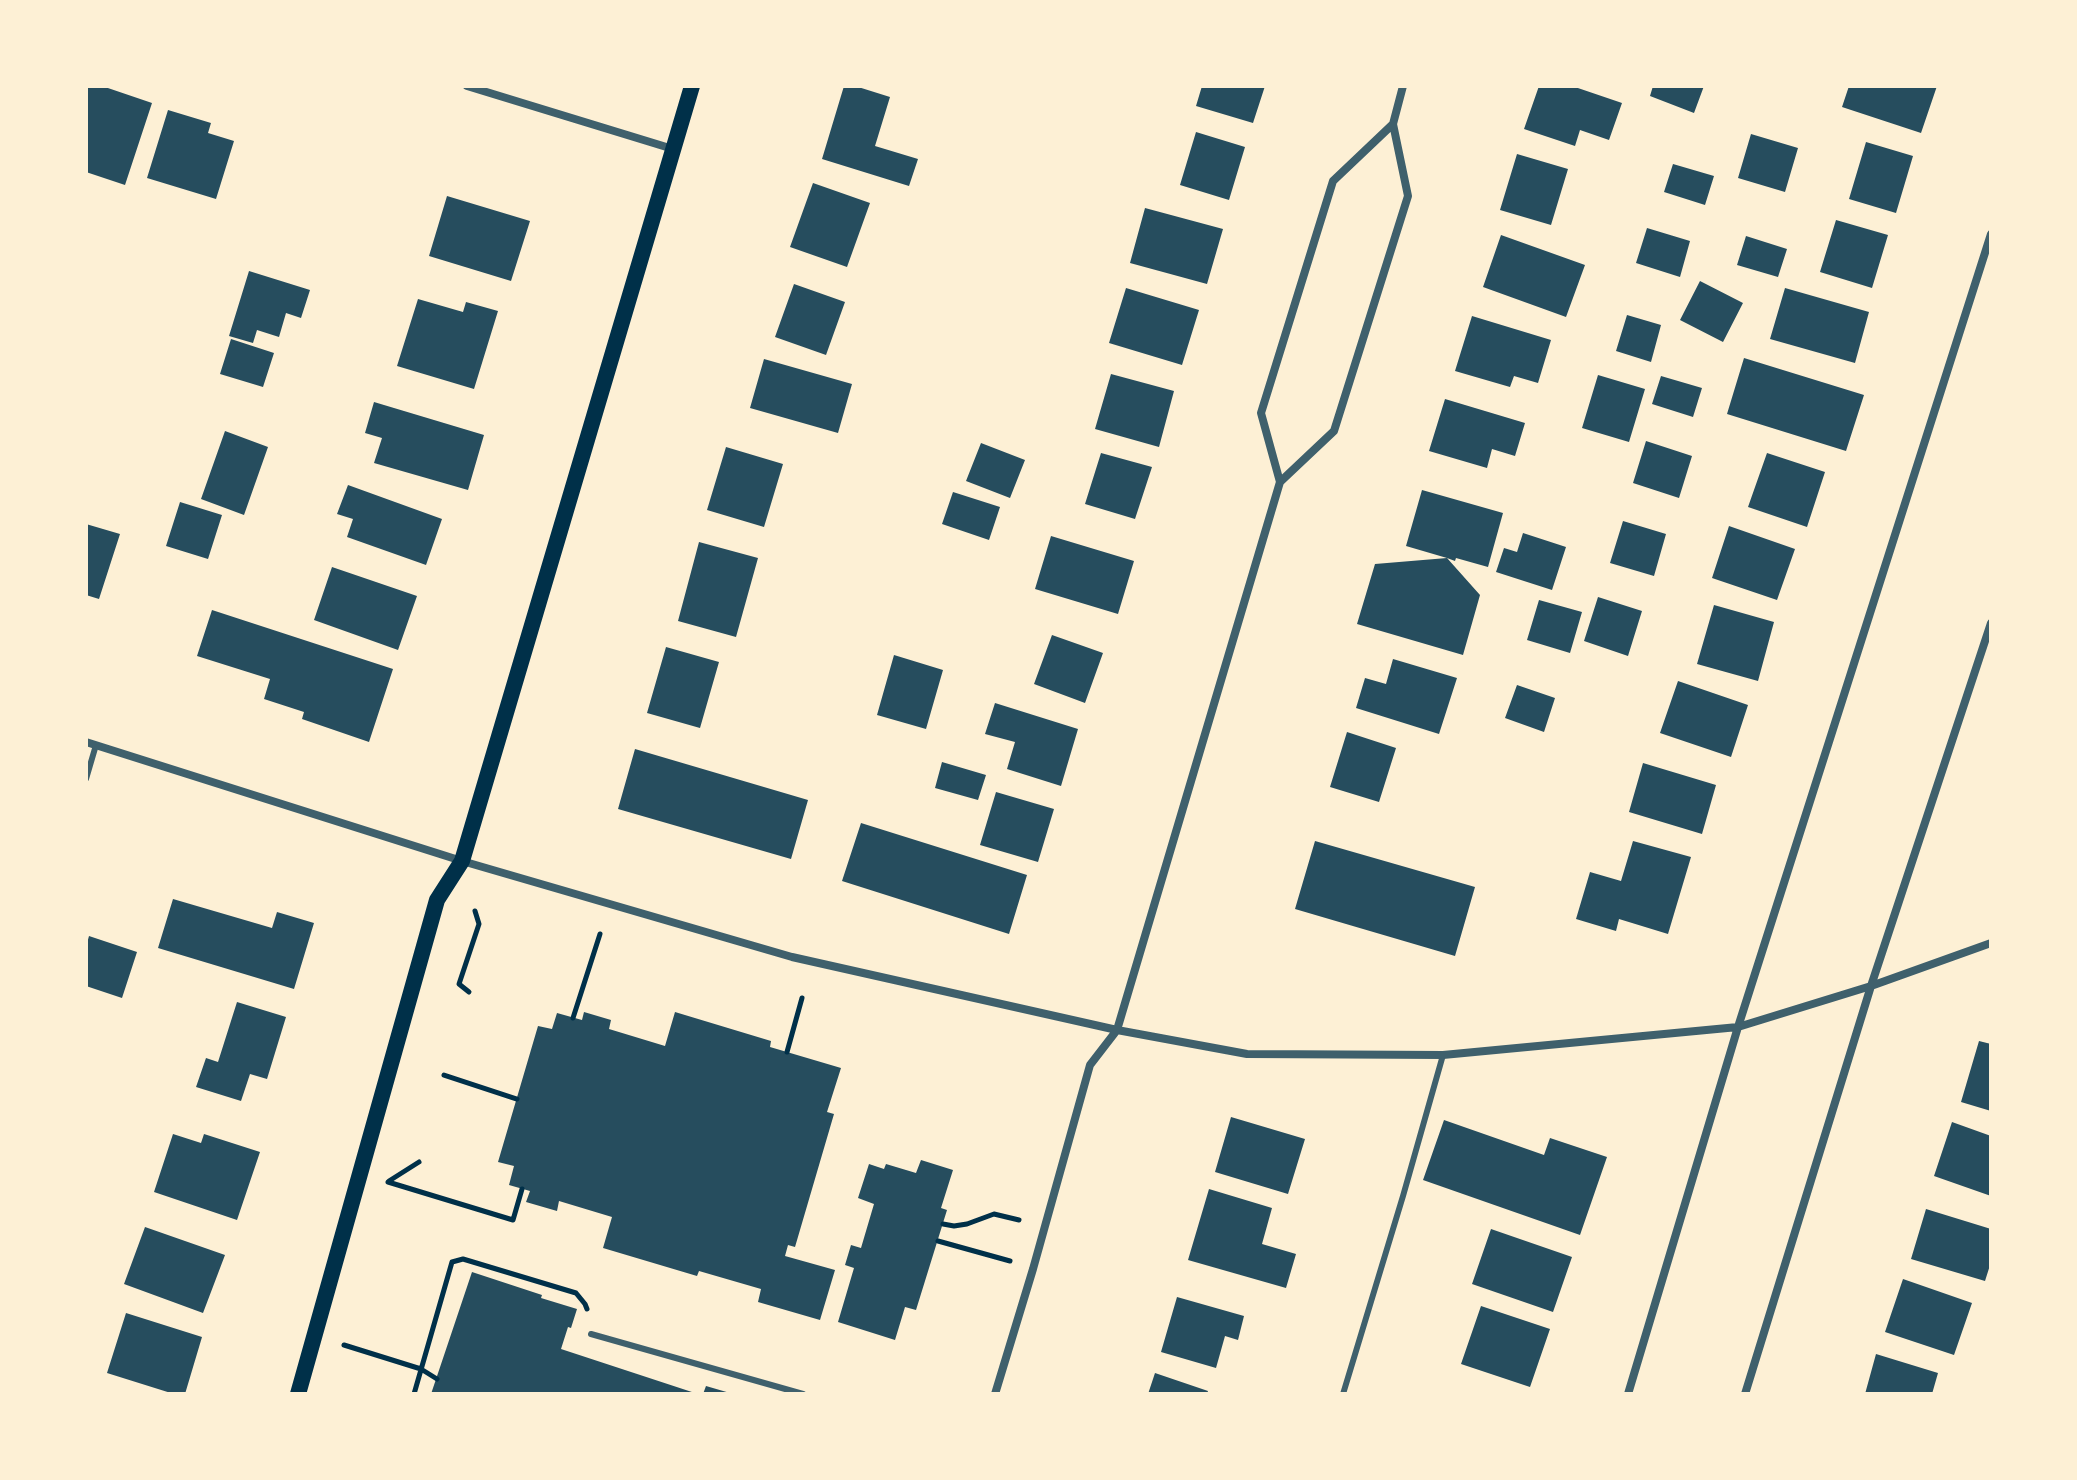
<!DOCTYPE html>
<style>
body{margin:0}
#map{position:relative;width:2077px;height:1480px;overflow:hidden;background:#fdf0d5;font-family:Signika,sans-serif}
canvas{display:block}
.frame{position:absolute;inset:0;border:88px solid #fdf0d5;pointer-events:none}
</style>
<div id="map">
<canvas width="2077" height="1480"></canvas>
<div class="frame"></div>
</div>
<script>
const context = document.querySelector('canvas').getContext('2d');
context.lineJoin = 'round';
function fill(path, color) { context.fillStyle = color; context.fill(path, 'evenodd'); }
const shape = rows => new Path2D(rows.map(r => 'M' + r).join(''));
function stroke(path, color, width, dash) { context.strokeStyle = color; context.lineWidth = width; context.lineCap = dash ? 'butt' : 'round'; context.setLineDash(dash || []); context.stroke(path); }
fill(shape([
 [86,86,102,86,152,103,125,185,86,172],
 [844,86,855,86,890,97,875,146,918,159,909,186,822,159],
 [1202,86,1265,86,1253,123,1196,106],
 [1539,86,1572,86,1622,103,1609,140,1580,130,1575,146,1524,129],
 [1653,86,1704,86,1694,113,1650,96],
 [1849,86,1937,86,1921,133,1842,107],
 [168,110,211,123,208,133,234,141,216,199,147,178],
 [1196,132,1245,147,1229,200,1180,185],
 [1751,134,1798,148,1785,192,1738,178],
 [1866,142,1913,156,1896,213,1849,199],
 [1517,154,1568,169,1551,225,1500,210],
 [1673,164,1714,176,1705,205,1664,192],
 [813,183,870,203,847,267,790,247],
 [447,196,530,221,511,281,429,256],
 [1145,208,1223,229,1207,284,1130,263],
 [1836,220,1888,235,1872,288,1820,272],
 [1647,228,1690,241,1680,277,1636,263],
 [1501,235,1585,265,1566,317,1483,287],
 [1746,236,1787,249,1778,277,1737,265],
 [249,271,310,290,301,318,286,313,279,337,257,330,253,343,229,336],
 [1700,281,1743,303,1723,342,1680,320],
 [794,284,845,302,826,355,775,337],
 [1126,288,1199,310,1182,365,1109,343],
 [1785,288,1869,312,1855,363,1770,339],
 [418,299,463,312,466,302,498,311,474,389,397,366],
 [1627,315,1661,325,1651,362,1616,351],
 [1472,316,1551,340,1538,383,1514,376,1510,387,1455,371],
 [231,339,274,353,263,387,220,374],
 [1744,358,1864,395,1846,451,1727,414],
 [764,359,852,384,838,433,750,408],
 [1111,374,1174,391,1159,447,1095,429],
 [1598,375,1645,389,1629,442,1582,428],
 [1661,376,1702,388,1693,417,1652,404],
 [1445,399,1525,423,1515,456,1492,449,1487,468,1429,451],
 [374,402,484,435,468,490,374,463,382,438,365,433],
 [225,431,268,447,244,515,201,499],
 [1646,441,1692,456,1679,498,1633,483],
 [981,443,1025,460,1010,498,966,481],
 [726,447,783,464,764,527,707,510],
 [1101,453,1152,467,1135,519,1085,504],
 [1767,453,1825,472,1807,527,1748,507],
 [348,485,442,519,426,565,347,537,353,519,337,514],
 [1422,490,1503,513,1488,567,1456,558,1455,561,1447,558,1480,595,1463,655,1357,624,1375,564,1447,558,1406,546],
 [953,492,1000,507,989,540,942,524],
 [180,502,222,515,208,559,166,546],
 [1623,521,1666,534,1654,576,1610,563],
 [86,524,120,534,99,599,86,595],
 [1729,526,1795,549,1777,600,1712,578],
 [1523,533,1566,547,1552,590,1496,572,1504,548,1517,552],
 [1051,536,1134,561,1118,614,1035,589],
 [699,542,758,558,736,637,678,621],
 [332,567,417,596,398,650,314,620],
 [1598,597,1642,611,1628,656,1584,641],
 [1539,600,1582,612,1570,653,1527,640],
 [1714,605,1774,622,1758,681,1697,664],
 [212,610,393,669,369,742,302,719,304,712,264,699,270,679,197,656],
 [1052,635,1103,653,1085,703,1034,684],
 [666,647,719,662,700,728,647,713],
 [894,655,943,670,926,729,877,715],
 [1393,659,1457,678,1439,734,1356,708,1365,678,1386,684],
 [1678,681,1748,705,1731,757,1660,733],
 [1517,685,1555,698,1544,732,1505,718],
 [995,703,1078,729,1061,786,1007,769,1015,742,985,734],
 [1347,732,1396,748,1379,802,1330,787],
 [635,749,808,800,791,859,618,809],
 [942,762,986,775,978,800,935,788],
 [1643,763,1716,785,1702,834,1629,812],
 [996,792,1054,809,1038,862,980,845],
 [861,823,1027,875,1009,934,842,881],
 [1315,841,1475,887,1455,956,1295,909],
 [1633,841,1691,857,1668,934,1619,919,1616,931,1576,919,1590,872,1621,881],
 [173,899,272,928,277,912,314,923,294,989,158,948],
 [89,936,137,952,122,998,86,986,86,947],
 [237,1002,286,1017,267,1079,250,1074,241,1101,196,1087,206,1058,218,1062],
 [584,1012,611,1020,609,1029,665,1046,675,1012,771,1041,770,1047,841,1068,827,1112,834,1114,795,1247,788,1245,785,1256,835,1270,820,1320,758,1302,761,1289,699,1271,697,1276,603,1248,612,1217,559,1201,557,1211,526,1202,530,1191,509,1185,514,1166,498,1162,538,1026,552,1029,557,1013,582,1020],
 [1979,1041,1991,1044,1991,1111,1961,1102],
 [1231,1117,1305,1139,1288,1194,1215,1172],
 [1444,1120,1544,1155,1550,1138,1607,1157,1580,1235,1423,1180],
 [1952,1122,1991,1136,1991,1196,1934,1176],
 [173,1134,201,1143,204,1134,260,1152,237,1220,154,1192],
 [921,1160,953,1170,941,1208,947,1210,916,1310,905,1307,895,1340,838,1322,854,1268,845,1265,851,1245,861,1248,874,1204,858,1198,869,1164,884,1169,886,1164,916,1173],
 [1209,1189,1272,1208,1262,1244,1296,1254,1286,1288,1188,1260],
 [1926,1209,1991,1229,1991,1262,1985,1281,1911,1259],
 [145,1227,225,1255,203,1313,124,1284],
 [1491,1229,1572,1257,1553,1312,1472,1284],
 [472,1272,542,1295,541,1298,577,1309,571,1328,568,1327,561,1349,698,1394,431,1394],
 [1903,1279,1972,1303,1954,1355,1885,1332],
 [1177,1297,1244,1316,1238,1340,1225,1336,1216,1368,1161,1352],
 [1481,1306,1550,1329,1530,1387,1461,1364],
 [126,1313,202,1337,185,1394,174,1394,107,1373],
 [1876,1354,1938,1373,1932,1394,1865,1394],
 [1155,1373,1208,1391,1207,1394,1148,1394],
 [706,1386,730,1393,730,1394,703,1394]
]), '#264d5e');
stroke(shape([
 [469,992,459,984,479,924,475,911],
 [573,1018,600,934],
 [787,1052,802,998],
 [444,1075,517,1099],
 [389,1181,419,1162],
 [388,1182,513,1220,522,1189],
 [943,1224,954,1226,967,1224,994,1214,1019,1220],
 [938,1241,1010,1261],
 [344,1345,421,1369,437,1379],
 [414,1394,452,1262,463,1259,576,1293,585,1304,587,1309]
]), '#003049', 5);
stroke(shape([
 [86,779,96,745],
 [591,1334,803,1394],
 [1343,1394,1403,1196,1443,1055]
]), '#3f606c', 6);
stroke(shape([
 [467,86,673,149],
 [1280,482,1261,413,1333,181,1393,124],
 [86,742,462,861,792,957,1117,1030,1247,1054,1443,1055,1738,1027,1871,986,1991,943],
 [995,1394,1033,1269,1090,1065,1117,1030,1280,482,1334,431,1408,196,1393,124,1403,86],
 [1628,1394,1738,1027,1991,234],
 [1745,1394,1871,986,1991,623]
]), '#3f606c', 8);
stroke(shape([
 [298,1394,437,900,462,861,692,86]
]), '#003049', 16);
</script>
